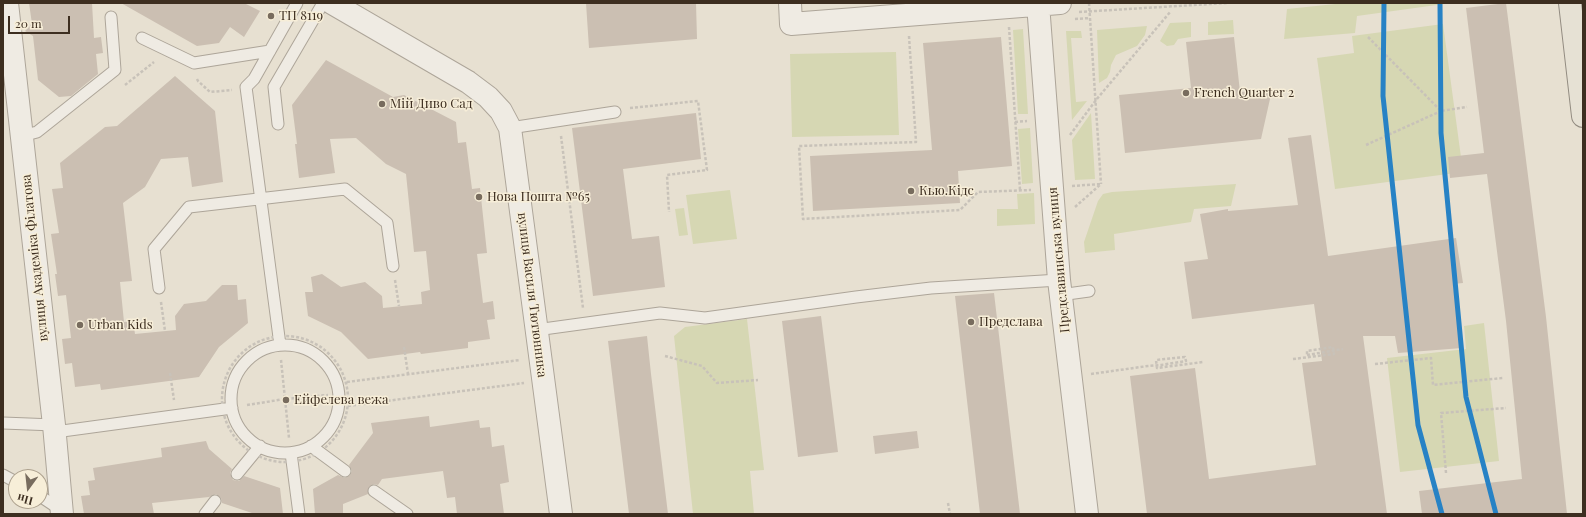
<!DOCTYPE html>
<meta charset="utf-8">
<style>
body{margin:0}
#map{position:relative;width:1586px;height:517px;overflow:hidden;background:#e7e0d1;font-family:"Playfair Display",serif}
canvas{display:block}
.frame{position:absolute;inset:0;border:4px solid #3d2e20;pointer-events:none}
.north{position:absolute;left:8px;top:469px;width:40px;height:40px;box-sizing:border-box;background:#f7eed8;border:1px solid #ada18e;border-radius:50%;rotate:195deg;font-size:11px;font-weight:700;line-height:16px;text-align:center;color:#3d2e20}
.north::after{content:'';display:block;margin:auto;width:14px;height:18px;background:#786c5e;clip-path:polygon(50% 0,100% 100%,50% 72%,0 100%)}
.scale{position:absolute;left:8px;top:16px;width:62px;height:18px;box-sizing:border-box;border:2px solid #3d2e20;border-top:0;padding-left:5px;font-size:12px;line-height:14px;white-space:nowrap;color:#3d2e20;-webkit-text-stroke:3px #f7eed8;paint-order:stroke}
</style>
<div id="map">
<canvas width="1586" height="517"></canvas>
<div class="frame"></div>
<div class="north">Пн</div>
<div class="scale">20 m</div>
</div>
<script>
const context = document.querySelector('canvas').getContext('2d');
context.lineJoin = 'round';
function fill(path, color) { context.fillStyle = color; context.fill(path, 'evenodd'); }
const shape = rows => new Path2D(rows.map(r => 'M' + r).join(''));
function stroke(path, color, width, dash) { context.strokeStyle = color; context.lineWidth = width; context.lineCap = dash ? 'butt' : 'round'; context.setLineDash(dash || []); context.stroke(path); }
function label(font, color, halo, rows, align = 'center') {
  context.font = font + ' "Playfair Display",serif'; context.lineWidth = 3; context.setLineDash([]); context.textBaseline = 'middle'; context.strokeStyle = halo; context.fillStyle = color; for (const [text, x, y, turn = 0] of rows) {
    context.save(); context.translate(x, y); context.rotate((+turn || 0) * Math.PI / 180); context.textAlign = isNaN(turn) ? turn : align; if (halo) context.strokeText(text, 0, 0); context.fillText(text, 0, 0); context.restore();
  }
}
fill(shape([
 [1345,3,1444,3,1444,4,1357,16,1355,33,1284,39,1287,9],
 [1233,20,1234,34,1208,35,1208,22],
 [1191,22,1191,37,1178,39,1174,45,1167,46,1160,41,1170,23],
 [1443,24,1463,172,1335,189,1317,58,1354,53,1352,36],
 [1147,26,1145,35,1137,46,1116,55,1111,65,1110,72,1107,78,1099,83,1097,30],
 [1023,29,1028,114,1018,114,1013,30],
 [1066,31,1081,31,1082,38,1071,38,1076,102,1087,101,1072,120],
 [896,52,899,135,792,137,790,54],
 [1091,113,1095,179,1075,180,1072,140],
 [1030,128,1033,183,1022,184,1018,129],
 [1236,184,1231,206,1194,209,1191,222,1114,234,1115,250,1085,253,1084,242,1098,201,1103,194,1112,192],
 [730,190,737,239,693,244,686,195],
 [1034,193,1035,224,997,226,997,209,1018,209,1017,194],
 [684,208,688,235,679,236,675,209],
 [747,319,764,470,750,471,754,514,693,514,674,336,685,327],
 [1484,323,1499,461,1400,472,1387,358,1466,349,1464,326]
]), '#d6d7b3');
fill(shape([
 [29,3,92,3,94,38,101,37,103,53,96,54,98,74,71,96,59,97,38,80,33,36,25,31,32,24],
 [121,3,244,3,260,11,244,37,230,27,219,43,197,46],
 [586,3,696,3,697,39,589,48],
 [1506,3,1546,317,1567,514,1422,514,1419,491,1522,479,1506,321,1487,174,1450,178,1448,157,1484,153,1466,8],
 [1001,37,1012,166,958,171,960,203,813,211,810,156,932,150,923,43],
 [1234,37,1240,92,1272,90,1261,139,1125,153,1119,95,1191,88,1186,42],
 [326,60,393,97,404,95,456,122,458,143,466,142,472,189,480,188,487,253,477,254,483,303,493,301,495,319,487,320,490,339,468,342,468,348,421,354,420,352,368,359,341,332,308,316,305,292,313,292,311,277,322,274,341,287,365,282,382,296,383,308,422,304,421,292,430,290,426,251,414,252,406,174,386,164,356,138,330,139,335,173,299,178,295,144,297,144,292,105],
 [175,76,215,111,223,182,192,187,188,157,161,159,145,187,123,203,132,281,120,282,124,322,133,321,135,334,176,330,175,316,184,304,206,301,222,285,237,285,238,300,246,299,248,323,219,347,199,377,101,390,100,384,75,387,72,363,65,364,62,339,71,338,66,295,58,296,55,274,57,274,51,234,59,233,52,189,63,188,60,163,105,127,117,126],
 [696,113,701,159,623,169,632,239,659,236,665,287,593,296,572,128],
 [1311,135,1328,256,1456,238,1463,283,1453,284,1462,348,1398,353,1395,336,1363,336,1387,514,1147,514,1130,376,1195,368,1209,479,1316,465,1302,363,1322,361,1314,304,1192,319,1184,262,1208,259,1200,214,1228,209,1228,211,1298,205,1288,138],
 [994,293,1020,514,980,514,955,296],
 [821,316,838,452,798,457,782,321],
 [647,336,651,374,668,514,629,514,608,341],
 [429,416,430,427,479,420,480,428,490,427,492,447,504,445,509,482,500,484,504,514,457,514,455,497,447,498,443,471,382,479,378,485,374,484,369,487,368,494,343,504,343,514,315,514,313,489,338,475,345,478,350,475,352,471,349,465,373,433,371,423],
 [917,431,919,448,875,454,873,436],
 [206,441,209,449,232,469,230,473,233,480,239,481,244,476,280,488,283,514,255,514,222,503,221,498,216,494,209,497,152,503,154,514,84,514,81,496,90,495,88,481,95,480,93,468,162,457,161,448]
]), '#cbbfb2');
const service = shape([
 [142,38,194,63,270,51],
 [278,124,274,87,323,3],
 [510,128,615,112],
 [22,136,37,132,115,70,111,17],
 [159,288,154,249,189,207,345,189,387,223,393,266],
 [1060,295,1089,291],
 [536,330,660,313,705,318,856,297,931,288,1059,280],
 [280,345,246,87,254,79,297,3],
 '231 399a54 54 0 1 1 108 0a54 54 0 1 1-108 0Z',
 [3,423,54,425],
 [55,432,232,408],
 [311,446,345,471],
 [291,453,299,514],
 [237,474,260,446],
 [3,475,16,482],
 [374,491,407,514],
 [40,496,61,510],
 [205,514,215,501]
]);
const minor = shape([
 [7,3,54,425,62,514],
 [332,3,468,82,488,97,501,111,510,128,561,514],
 [790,3,791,24,1060,3],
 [1038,4,1059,280,1087,514]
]);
const primary = shape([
 [1570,3,1583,116]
]);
stroke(service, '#ada599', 13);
stroke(minor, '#ada599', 24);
stroke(primary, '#928b80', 24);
stroke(shape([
 [1089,3,1101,184],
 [1079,12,1227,3],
 [1075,19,1090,18],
 [1009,27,1020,190],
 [909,36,916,142,799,146,803,219,960,210,978,192,1031,190],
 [1368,37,1441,111,1467,107],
 [197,79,198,81,210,92,232,90],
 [125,85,154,62],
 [630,108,698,101,707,170,667,175,669,212],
 [1015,122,1027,121],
 [1070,135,1096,100,1171,11],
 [561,136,583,308],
 [1366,145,1441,111],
 [1072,186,1101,184],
 [1075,207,1101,184],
 [395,280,399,306],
 [161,302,165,331],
 '222 399a63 63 0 1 1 126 0a63 63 0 1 1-126 0Z',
 [404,347,408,374],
 [1307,355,1343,349],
 [665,356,702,366,717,383,758,380],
 [281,360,289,438],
 [1375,364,1431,358,1433,385,1503,378],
 [170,373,174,400],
 [1091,374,1148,366,1161,365,1186,361,1185,357,1156,360,1157,368,1203,362],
 [347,382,520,360],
 [247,405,285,399,328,395],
 [348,406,524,383],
 [1446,473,1441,413,1506,408],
 [948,503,950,514]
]), '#c8c2b9', 2.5, [3, 2]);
stroke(service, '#efebe3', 11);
stroke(minor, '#efebe3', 22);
stroke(primary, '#e6e1d4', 22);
stroke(shape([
 [1293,359,1334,354,1333,347,1307,351,1307,355]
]), '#c8c2b9', 2.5, [3, 2]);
stroke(shape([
 [1384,3,1383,96,1418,425,1442,514],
 [1440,3,1441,133,1466,397,1496,514]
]), '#2782c5', 5);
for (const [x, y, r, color] of [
 [271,16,4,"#786c5e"],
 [1186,93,4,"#786c5e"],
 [382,104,4,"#786c5e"],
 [911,191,4,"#786c5e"],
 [479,197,4,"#786c5e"],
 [971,322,4,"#786c5e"],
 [80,325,4,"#786c5e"],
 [286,400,4,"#786c5e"]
]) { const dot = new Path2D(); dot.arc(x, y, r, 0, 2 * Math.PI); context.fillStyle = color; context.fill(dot); stroke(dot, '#f7eed8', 1.5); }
label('13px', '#3d2e20', '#f7eed8', [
 ["ТП 8119",279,16],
 ["French Quarter 2",1194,93],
 ["Мiй Диво Сад",390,104],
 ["Кью.Кідс",919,191],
 ["Нова Пошта №65",487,197],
 ["Предслава",979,322],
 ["Urban Kids",88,325],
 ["Ейфелева вежа",294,400]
], 'left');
label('13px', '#3d2e20', '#f7eed8', [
 ["вулиця Академіка Філатова",35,258,-96],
 ["Предславинська вулиця",1059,260,-95],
 ["вулиця Василя Тютюнника",532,295,83]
]);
</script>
